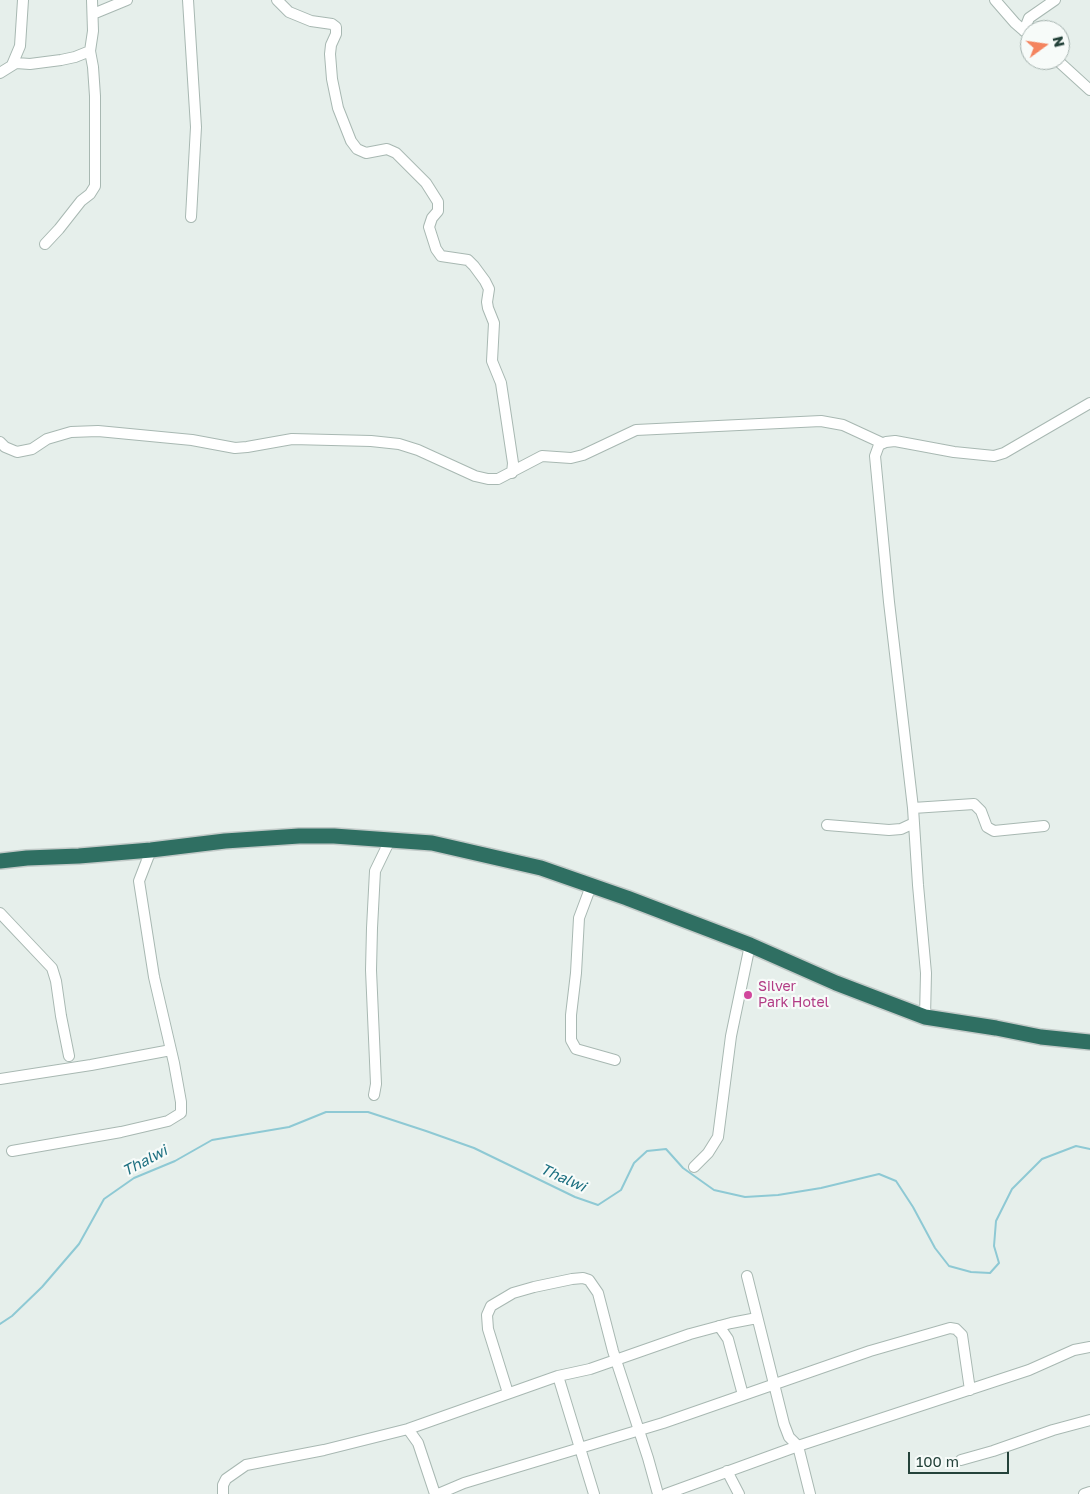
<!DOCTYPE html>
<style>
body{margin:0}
#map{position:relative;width:1090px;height:1494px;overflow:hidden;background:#e6efeb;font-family:"Golos Text",sans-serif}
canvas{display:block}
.north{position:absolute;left:1020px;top:20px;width:50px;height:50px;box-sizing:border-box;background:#f7fbf9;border:1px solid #a3b1ad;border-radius:50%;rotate:76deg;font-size:14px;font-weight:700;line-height:20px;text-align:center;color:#24423a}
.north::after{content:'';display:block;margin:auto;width:18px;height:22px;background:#f4845f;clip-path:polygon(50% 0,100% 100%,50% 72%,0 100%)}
.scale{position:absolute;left:908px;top:1452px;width:101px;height:22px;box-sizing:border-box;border:2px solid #24423a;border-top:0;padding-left:6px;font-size:15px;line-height:18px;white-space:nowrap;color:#24423a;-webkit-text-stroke:4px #f7fbf9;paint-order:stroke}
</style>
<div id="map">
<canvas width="1090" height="1494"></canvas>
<div class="north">N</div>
<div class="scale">100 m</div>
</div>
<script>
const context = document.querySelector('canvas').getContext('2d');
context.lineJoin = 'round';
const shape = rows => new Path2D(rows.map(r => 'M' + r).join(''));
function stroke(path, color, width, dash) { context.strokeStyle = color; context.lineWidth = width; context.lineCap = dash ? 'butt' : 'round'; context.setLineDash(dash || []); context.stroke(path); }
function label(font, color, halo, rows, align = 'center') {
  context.font = font + ' "Golos Text",sans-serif'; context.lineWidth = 4.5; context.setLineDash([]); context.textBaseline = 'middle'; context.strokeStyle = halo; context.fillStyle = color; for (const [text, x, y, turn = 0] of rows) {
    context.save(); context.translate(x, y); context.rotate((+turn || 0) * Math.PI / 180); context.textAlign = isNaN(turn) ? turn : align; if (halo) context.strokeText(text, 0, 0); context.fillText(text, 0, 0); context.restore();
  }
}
stroke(shape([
 [0,1324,12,1316,42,1287,79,1244,104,1199,134,1178,175,1161,212,1140,289,1127,326,1112,368,1112,426,1131,474,1148,575,1197,598,1205,621,1190,634,1163,647,1151,666,1149,683,1168,714,1190,745,1197,778,1195,821,1188,879,1174,896,1181,913,1207,935,1248,949,1266,971,1272,990,1273,999,1263,994,1246,996,1221,1012,1189,1042,1159,1076,1146,1090,1149]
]), '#8ec9d4', 2);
const minor = shape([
 [188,0,196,127,191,217],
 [277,0,289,12,311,21,332,24,336,27,336,34,331,45,330,54,332,79,338,108,351,141,357,149,366,153,387,149,396,153,426,183,438,202,438,211,432,218,429,227,436,249,441,256,468,260,474,266,485,281,489,289,487,302,488,308,494,323,492,361,501,383,513,463,512,473],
 [995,0,1015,23,1030,36],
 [93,14,127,0],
 [1024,31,1029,18,1055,0],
 [1057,60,1090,90],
 [12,65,20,46,23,0],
 [0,73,16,63,30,64,61,60,75,57,90,51,93,31,92,0],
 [45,244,59,229,81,201,90,194,95,186,95,96,93,67,90,51],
 [0,442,5,447,17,452,32,449,47,439,71,432,98,431,192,440,235,448,247,447,292,439,371,441,399,444,418,450,475,476,488,479,498,479,542,456,571,458,583,455,636,430,821,421,843,425,882,443],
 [913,808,974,804,981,811,987,827,994,831,1044,826],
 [827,825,889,830,901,829,914,823],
 [591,886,579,918,576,973,571,1015,571,1040,576,1049,615,1060],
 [0,913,52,968,56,981,61,1016,69,1056],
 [925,1017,926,973,918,885,913,808,889,602,875,456,879,445,886,442,895,441,954,452,994,456,1004,453,1090,403],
 [0,1079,91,1065,171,1050],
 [374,1095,376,1084,371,970,372,928,375,871,390,840],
 [12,1151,121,1132,168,1121,181,1113,181,1102,174,1063,154,977,139,881,151,850],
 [694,1167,708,1153,718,1137,731,1036,750,945],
 [747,1276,784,1424,789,1437,798,1446,810,1494],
 [719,1326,728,1339,743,1395],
 [558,1376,590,1369,690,1334,731,1323,757,1318],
 [508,1393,488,1329,487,1315,491,1306,513,1293,534,1287,572,1279,583,1278,589,1280,598,1293,613,1351,648,1458,658,1494],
 [408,1429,418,1443,435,1494],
 [961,1460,993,1451,1053,1430,1090,1420],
 [727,1471,739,1494],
 [223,1494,223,1485,226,1479,246,1465,324,1450,408,1429,558,1376,594,1494],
 [438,1494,464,1483,663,1423,870,1351,950,1328,956,1329,962,1335,970,1390],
 [666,1494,798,1446,1029,1370,1074,1350,1090,1347],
 [1084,1494,1090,1492]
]);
const highway = shape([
 [0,861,27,858,79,856,151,850,225,841,299,836,334,836,432,843,541,868,627,898,750,945,836,983,925,1017,996,1028,1041,1037,1090,1042]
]);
stroke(minor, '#a8b8b2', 12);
stroke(highway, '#c2cac8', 18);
stroke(minor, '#fff', 10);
stroke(highway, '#2f6f62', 15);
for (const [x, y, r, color] of [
 [748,995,5,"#d1479c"]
]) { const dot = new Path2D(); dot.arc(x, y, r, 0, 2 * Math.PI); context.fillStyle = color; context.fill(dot); stroke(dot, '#f7fbf9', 2); }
label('14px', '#b23c85', '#f7fbf9', [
 ["Silver",758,987],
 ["Park Hotel",758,1003]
], 'left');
label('italic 15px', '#1c6f80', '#f7fbf9', [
 ["Thalwi",145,1161,-28],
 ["Thalwi",563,1178,24]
]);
</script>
